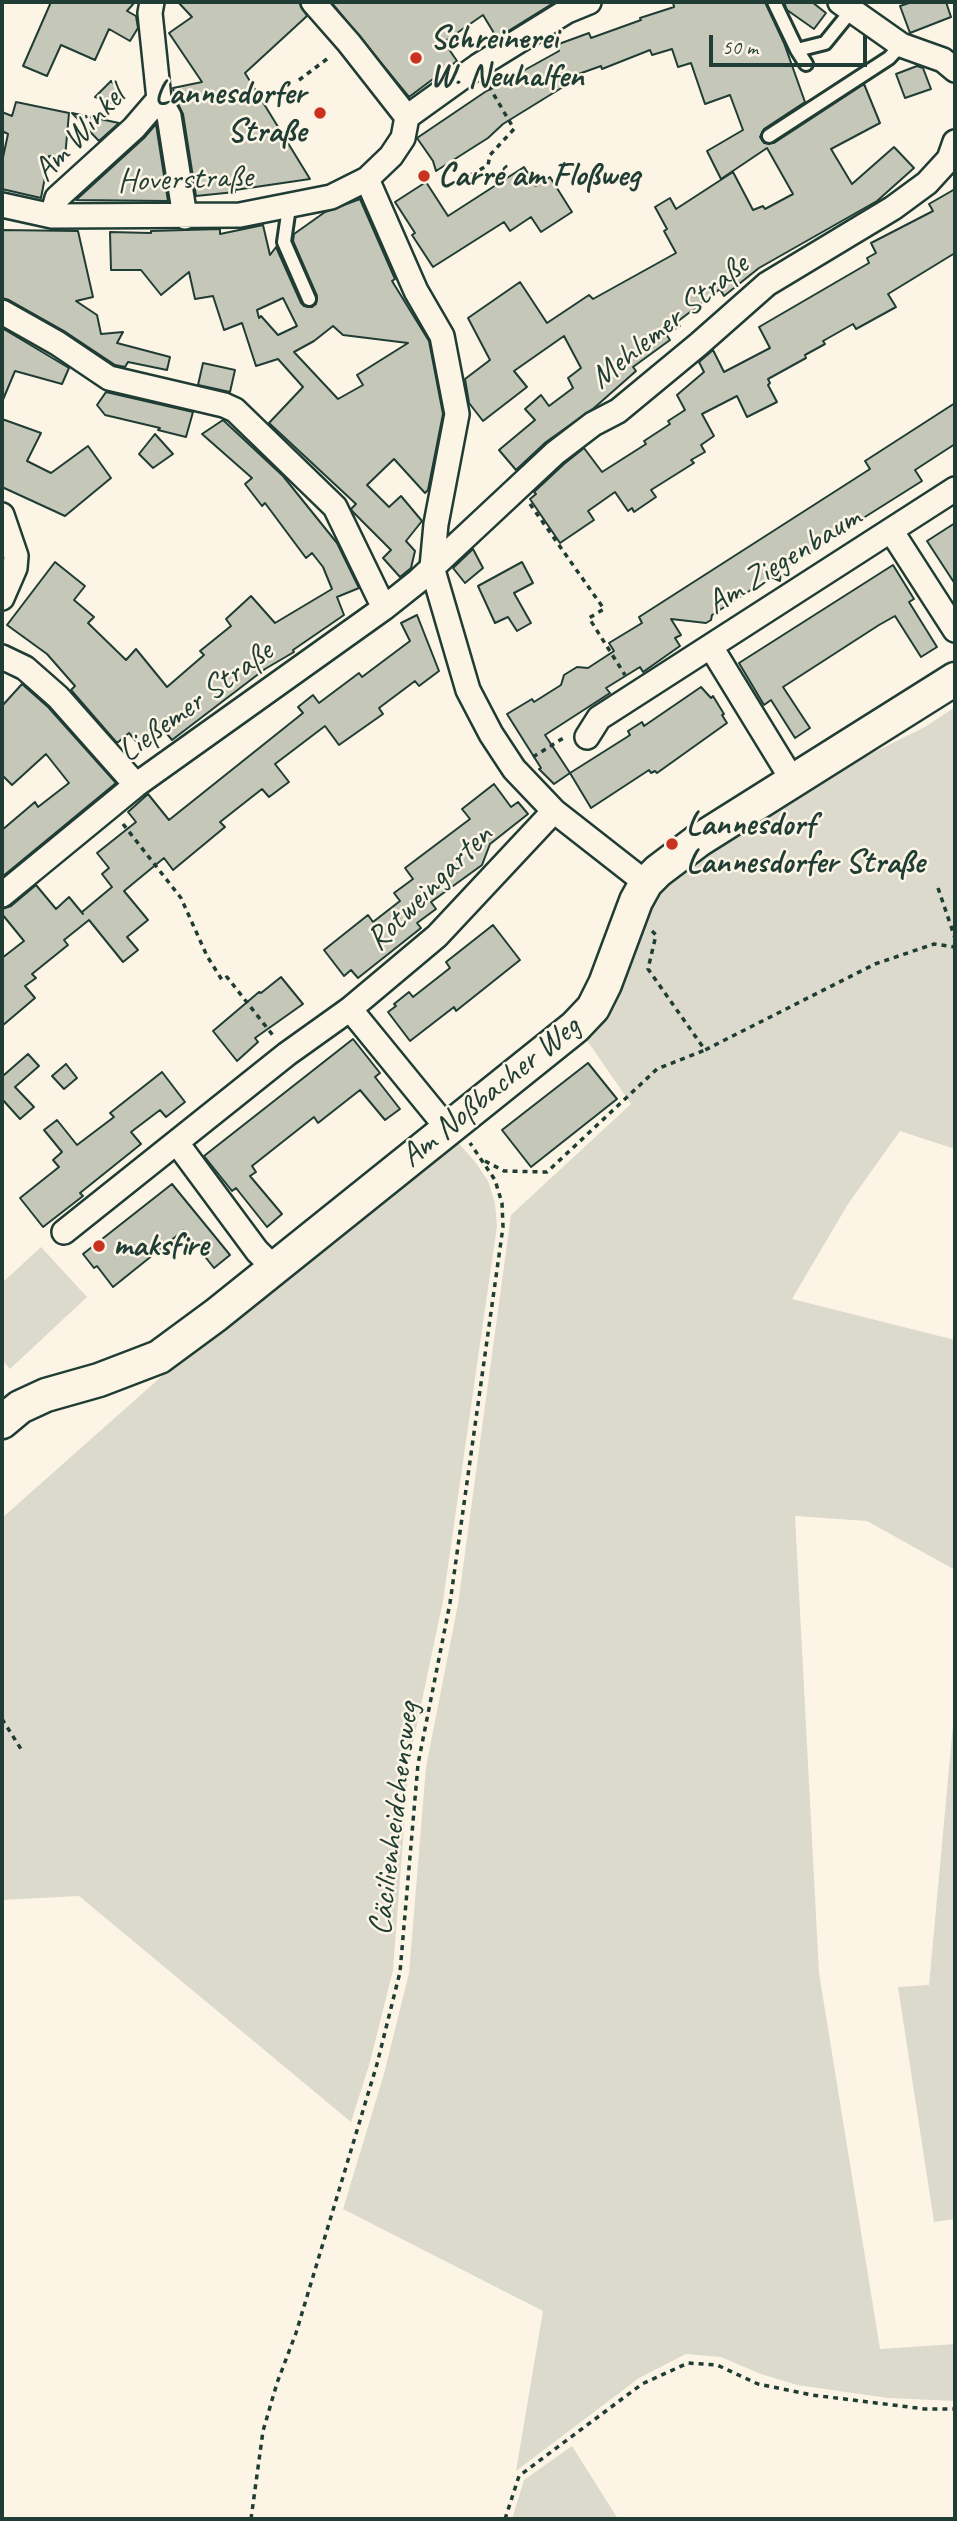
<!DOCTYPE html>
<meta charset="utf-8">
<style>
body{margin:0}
#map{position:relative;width:957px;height:2521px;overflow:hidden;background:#fcf5e5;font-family:Caveat,sans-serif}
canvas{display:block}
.frame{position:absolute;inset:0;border:4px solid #1f3d34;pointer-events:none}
.scale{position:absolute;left:709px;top:35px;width:158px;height:32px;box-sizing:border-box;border:4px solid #1f3d34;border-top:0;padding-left:9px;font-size:21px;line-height:24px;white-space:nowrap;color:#1f3d34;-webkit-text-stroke:5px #fcf5e5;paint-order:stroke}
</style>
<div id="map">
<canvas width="957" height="2521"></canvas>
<div class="frame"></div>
<div class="scale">50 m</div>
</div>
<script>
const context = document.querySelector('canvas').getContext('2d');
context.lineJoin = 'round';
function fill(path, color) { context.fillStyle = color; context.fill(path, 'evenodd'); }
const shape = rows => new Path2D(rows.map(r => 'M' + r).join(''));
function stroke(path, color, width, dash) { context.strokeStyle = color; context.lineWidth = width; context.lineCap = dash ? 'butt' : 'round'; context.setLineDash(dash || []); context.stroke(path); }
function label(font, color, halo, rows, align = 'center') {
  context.font = font + ' Caveat,sans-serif'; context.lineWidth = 5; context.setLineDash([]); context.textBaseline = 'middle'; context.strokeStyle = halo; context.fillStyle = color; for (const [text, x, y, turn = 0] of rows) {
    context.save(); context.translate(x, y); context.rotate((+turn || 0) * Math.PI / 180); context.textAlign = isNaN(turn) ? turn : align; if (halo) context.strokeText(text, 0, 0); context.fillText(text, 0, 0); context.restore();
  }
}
fill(shape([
 [955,707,955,793,953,795,955,801,955,1149,900,1131,848,1204,792,1299,955,1340,955,1570,867,1521,795,1516,819,1973,880,2349,955,2344,955,2401,888,2398,797,2385,761,2374,721,2357,686,2354,639,2378,516,2471,543,2311,343,2209,384,2074,409,1973,426,1767,458,1604,511,1215,631,1104,584,1036,602,1018,621,991,651,900,662,883,812,783,925,727],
 [457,1141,476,1163,488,1181,495,1203,497,1226,443,1601,409,1762,393,1970,370,2062,351,2122,79,1896,2,1900,2,1518,171,1368],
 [41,1247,87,1297,10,1369,2,1360,2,1283],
 [955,1703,955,2219,934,2222,898,1987,929,1985],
 [572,2446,618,2519,512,2519,524,2480]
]), '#dcdacc');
const building = shape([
 [51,2,135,2,127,11,136,16,138,28,130,41,109,29,95,60,61,45,47,76,23,66,51,2],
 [178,2,299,2,307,16,245,73,310,179,235,190,235,192,196,196,183,114,175,98,173,88,202,82,169,33,192,17,178,2],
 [331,2,555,2,497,38,483,15,444,42,457,61,409,97,331,2],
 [673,2,765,2,784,43,805,102,764,129,760,137,764,143,774,143,864,84,880,123,831,149,852,184,894,147,914,168,877,201,759,268,724,296,720,289,677,322,680,326,666,334,670,340,633,367,636,371,594,408,546,442,516,470,499,450,535,420,525,409,541,395,549,406,573,388,568,378,581,368,564,336,514,371,527,387,483,421,469,403,465,379,490,360,468,318,520,282,547,323,589,295,593,299,676,253,664,231,667,229,655,207,670,198,676,209,733,172,753,210,763,206,765,209,793,194,767,148,721,179,707,151,743,130,730,95,705,104,691,63,678,67,672,49,652,55,650,50,602,69,601,66,559,81,563,87,503,124,488,138,436,171,433,161,417,138,485,92,559,51,556,45,589,33,591,38,641,20,640,18,674,7,673,2],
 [784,2,812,2,826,13,814,29,787,10,784,2],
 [912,2,946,2,951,17,910,33,900,6,912,2],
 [917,66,923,68,931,89,905,98,896,74,917,66],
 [111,81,122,93,111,103,95,97,111,81],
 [16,102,69,113,65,158,49,156,41,198,2,189,2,162,8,134,2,131,2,112,12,116,16,102],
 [72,113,119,123,99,141,72,113],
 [156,124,168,201,76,200,144,138,156,124],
 [524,167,536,186,550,177,572,212,541,232,531,217,510,231,504,222,433,267,412,235,415,233,395,202,426,182,448,216,524,167],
 [955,189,955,253,888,294,896,307,856,329,853,324,823,341,825,344,805,355,806,358,768,379,770,383,768,385,777,402,747,417,737,396,702,414,714,436,701,445,705,452,691,460,694,463,651,490,656,497,634,512,632,508,628,511,615,492,588,511,594,520,560,543,530,499,536,494,534,492,564,464,584,448,602,472,646,444,644,441,670,424,668,421,685,410,677,395,704,372,699,362,713,350,724,372,770,348,759,327,869,263,867,258,876,253,871,243,933,211,929,204,955,189],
 [360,199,395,279,392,281,429,341,443,414,428,490,425,493,394,459,367,485,389,507,401,496,422,521,406,541,415,551,411,568,400,577,383,558,391,550,353,512,351,509,356,504,269,423,303,387,278,359,256,366,242,323,224,330,213,296,195,299,189,272,161,295,141,270,111,270,110,232,151,233,151,231,220,229,220,234,263,225,270,255,276,247,301,303,304,306,312,307,316,304,317,296,293,241,294,234,325,212,360,199],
 [283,298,297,326,278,335,261,316,259,318,257,310,283,298],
 [333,326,343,335,408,343,357,375,363,385,338,399,294,352,314,341,333,326],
 [2,230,78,231,93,297,76,301,97,315,101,334,123,332,117,343,170,357,167,370,128,362,125,367,115,365,64,331,9,300,2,298,2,230],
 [2,328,69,368,62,384,15,371,2,402,2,328],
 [203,363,235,370,230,392,198,385,203,363],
 [106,392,193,412,186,437,158,430,160,428,105,415,97,405,106,392],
 [955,403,955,444,915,470,922,481,784,568,781,571,780,581,771,577,712,615,711,620,706,623,671,619,681,635,675,638,680,646,643,672,640,667,606,688,610,693,545,735,570,773,554,784,539,769,541,768,507,714,532,699,534,702,561,685,564,675,577,667,588,668,614,651,609,643,642,623,639,617,870,469,865,461,955,403],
 [2,419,41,433,27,461,51,473,88,446,111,478,65,516,2,487,2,419],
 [223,420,283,476,337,543,359,588,337,597,344,615,293,650,294,652,265,669,172,740,163,729,141,747,129,733,117,743,71,690,75,686,47,654,7,625,55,562,85,586,74,600,94,617,88,623,126,660,136,649,167,687,204,655,200,651,231,626,226,619,251,596,275,623,332,589,323,567,312,553,306,558,265,503,262,506,245,484,252,478,202,434,223,420],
 [155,434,173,454,153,468,139,454,155,434],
 [955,523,955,584,927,541,955,523],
 [473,549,483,568,465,583,453,568,473,549],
 [522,562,533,583,514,593,531,623,517,631,508,617,495,623,478,586,522,562],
 [893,565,914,599,909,602,937,647,921,657,895,616,879,625,783,687,810,728,795,738,771,700,764,705,739,663,893,565],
 [417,615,439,671,419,686,415,681,379,708,383,714,339,745,325,726,275,764,289,782,269,797,262,789,220,822,225,827,173,870,164,858,124,891,148,920,127,937,138,950,123,962,89,920,64,940,68,945,32,974,36,978,25,986,35,998,2,1026,2,958,24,941,2,914,2,909,11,906,36,885,56,909,69,897,83,914,82,912,112,887,102,874,109,868,97,853,136,822,128,812,148,794,169,820,303,713,298,707,313,695,319,703,359,673,362,677,410,641,401,623,417,615],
 [22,684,48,707,116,783,2,877,2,830,35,802,38,807,69,783,46,754,12,785,2,775,2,706,22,684],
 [701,687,711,698,713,696,724,714,722,715,727,723,657,773,655,771,651,773,649,770,591,808,570,773,627,737,630,735,628,731,642,722,644,726,701,687],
 [494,784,511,807,518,802,528,814,490,844,482,865,431,902,436,909,417,923,421,928,358,978,351,970,344,976,324,950,368,915,373,922,400,901,394,893,413,879,405,868,470,819,462,809,494,784],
 [493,925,520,960,456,1011,454,1007,410,1041,388,1012,396,1006,394,1004,409,992,413,997,450,968,446,962,493,925],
 [281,977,303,1004,255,1038,258,1042,237,1061,213,1031,259,992,261,993,281,977],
 [353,1039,380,1073,375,1077,400,1109,385,1120,360,1090,318,1123,314,1117,252,1166,256,1172,250,1176,282,1214,267,1227,236,1188,232,1191,204,1156,353,1039],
 [28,1054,39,1066,15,1087,34,1107,20,1119,2,1099,2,1072,4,1075,28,1054],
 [588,1063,617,1099,531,1167,502,1130,588,1063],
 [66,1064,77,1078,64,1089,52,1076,66,1064],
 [162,1072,185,1102,166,1117,160,1110,131,1132,141,1144,80,1193,83,1196,43,1227,20,1198,59,1167,53,1160,62,1152,44,1130,57,1120,77,1145,114,1117,110,1113,162,1072],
 [172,1184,230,1255,214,1268,184,1230,113,1287,97,1266,94,1268,83,1254,172,1184]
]);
fill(building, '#c5c7b9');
stroke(building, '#1f3d34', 2);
const lane = shape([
 [774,2,797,50,825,43,851,11],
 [797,50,806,64],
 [769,136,889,58,901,45],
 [289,207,284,242,309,299]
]);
const street = shape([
 [840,2,901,45,943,60,955,70],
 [159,99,169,116,185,217],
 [407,117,478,66,567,11,589,2],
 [367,179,416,291,442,336,457,414,436,524,432,567,468,690,491,734,514,769,554,811,646,883],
 [2,205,52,216,240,215,331,197,367,179,391,156,403,138,407,117,349,43,313,2],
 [52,216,57,198,134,128,159,99,150,13,152,2],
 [2,312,57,343,109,378,224,405,235,410,335,507,384,608],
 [2,515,16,556,15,568,2,598],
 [892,532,955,630],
 [711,647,793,781],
 [2,657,25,668,58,697,136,785],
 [587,737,599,718,955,489],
 [2,895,136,785,384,608,418,581,555,453,593,424,618,411,699,344,767,284,893,208,927,183,949,159,955,142],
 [350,1009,448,1129],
 [177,1143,257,1251,273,1267],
 [64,1232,287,1054,350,1009,437,936,554,811]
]);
const secondary = shape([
 [2,1422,20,1407,46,1395,99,1380,159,1357,216,1315,575,1027,593,1008,605,984,636,901,646,883,658,871,699,840,955,679]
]);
stroke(lane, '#1f3d34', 18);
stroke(street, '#1f3d34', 28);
stroke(secondary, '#1f3d34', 37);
stroke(shape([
 [299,80,331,56],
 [454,185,488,165,490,155,514,129,487,83],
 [530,504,604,609,589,618,625,675],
 [533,757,565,737],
 [123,824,181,898,207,956,222,980,227,977,275,1038],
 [938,888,955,938],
 [652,931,656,935,648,969,705,1050,875,964,934,944,955,947],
 [485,1161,504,1171,547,1172,657,1069,705,1050],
 [2,1719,21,1749],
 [251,2519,263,2431,277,2383,296,2333,377,2064,400,1972,418,1764,450,1603,503,1227,502,1203,495,1180,470,1143],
 [505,2519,519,2476,642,2384,688,2363,717,2365,758,2384,812,2395,925,2409,955,2409]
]), '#1f3d34', 3.5, [5, 5]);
stroke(lane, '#fcf5e5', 12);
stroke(street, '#fcf5e5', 23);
stroke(secondary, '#fcf5e5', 32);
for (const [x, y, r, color] of [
 [416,58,7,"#c8321e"],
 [320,113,7,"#c8321e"],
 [424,176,7,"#c8321e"],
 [672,844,7,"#c8321e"],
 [99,1246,7,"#c8321e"]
]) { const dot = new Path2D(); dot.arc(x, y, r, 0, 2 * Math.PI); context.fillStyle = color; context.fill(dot); stroke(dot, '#fcf5e5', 2.5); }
label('bold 33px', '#1f3d34', '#fcf5e5', [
 ["Schreinerei",430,39],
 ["W. Neuhalfen",430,77],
 ["Lannesdorfer",306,94,"right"],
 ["Straße",306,132,"right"],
 ["Carré am Floßweg",438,176],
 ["Lannesdorf",686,825],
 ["Lannesdorfer Straße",686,863],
 ["maksfire",113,1246]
], 'left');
label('33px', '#1f3d34', '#fcf5e5', [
 ["Am Winkel",80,134,-47],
 ["Hoverstraße",185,180,-2],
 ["Mehlemer Straße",670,322,-39],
 ["Am Ziegenbaum",784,561,-32],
 ["Ließemer Straße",196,702,-36],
 ["Rotweingarten",430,888,-45],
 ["Am Noßbacher Weg",491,1092,-39],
 ["Cäcilienheidchensweg",395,1819,-83]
]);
</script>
